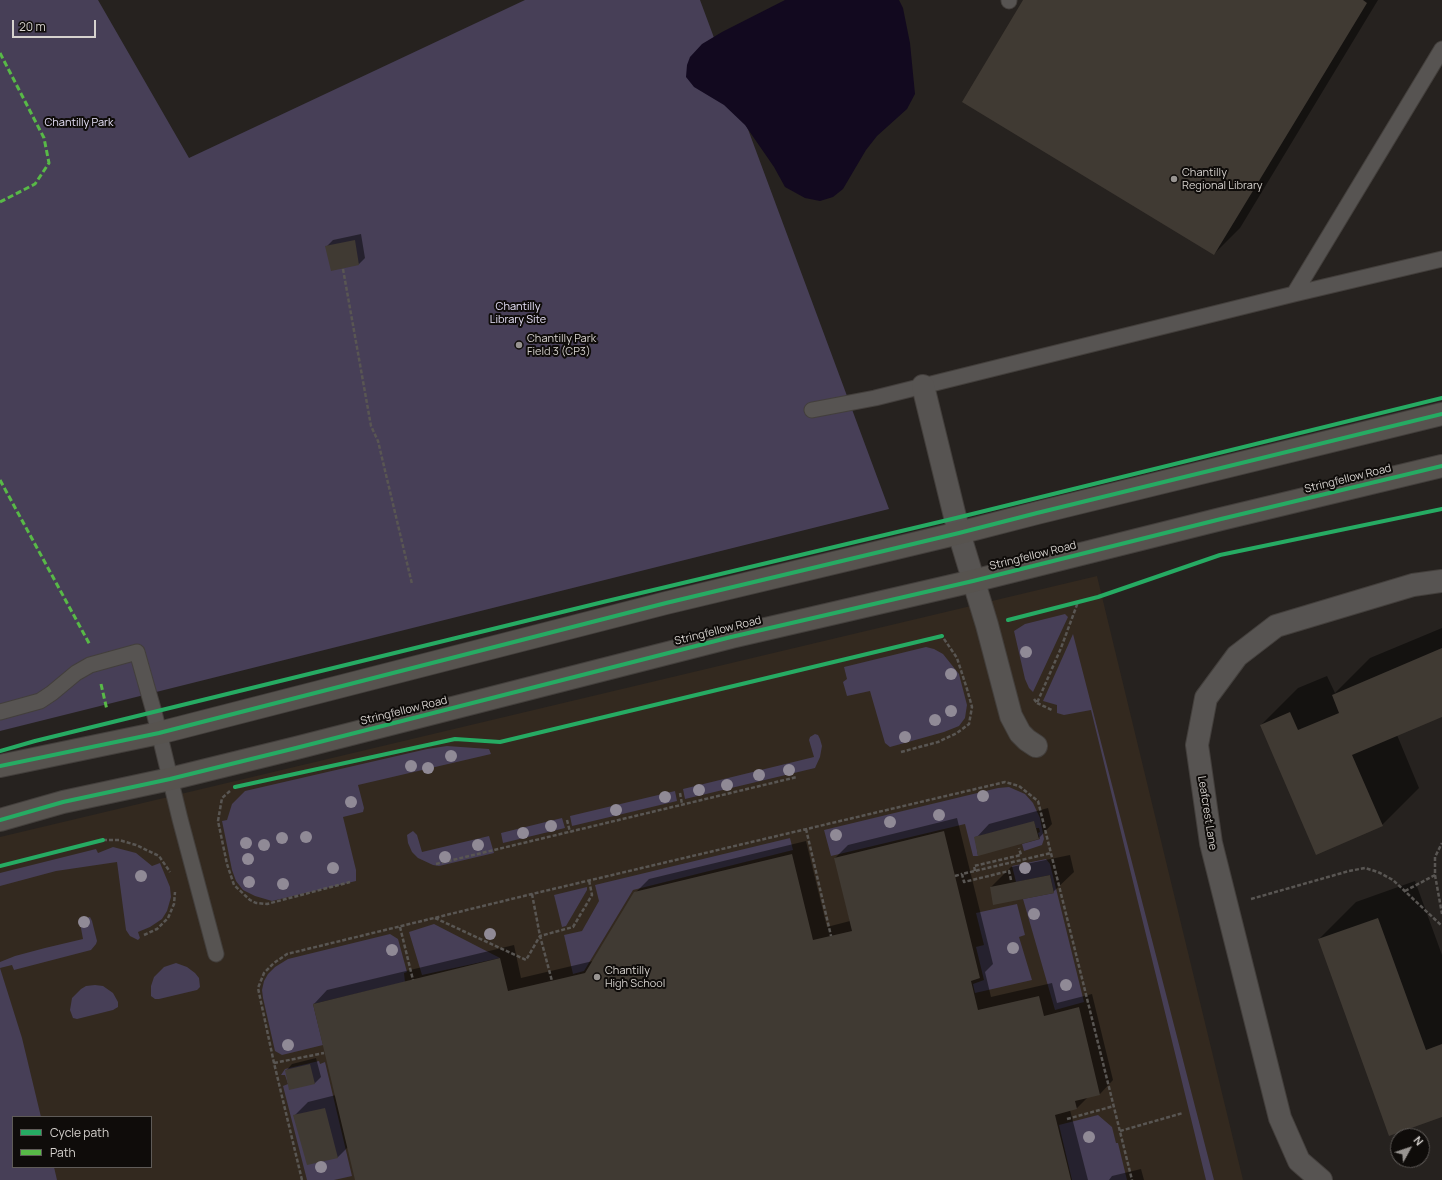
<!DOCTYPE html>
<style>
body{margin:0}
#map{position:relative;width:1442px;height:1180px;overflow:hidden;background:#26221f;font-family:Manrope,sans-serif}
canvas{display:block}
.legend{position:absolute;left:12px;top:1116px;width:140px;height:52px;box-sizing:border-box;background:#0f0c0a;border:1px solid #5f5b58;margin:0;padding:5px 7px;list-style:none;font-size:12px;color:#d6d2ce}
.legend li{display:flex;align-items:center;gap:8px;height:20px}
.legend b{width:20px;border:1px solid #5f5b58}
.north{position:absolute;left:1390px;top:1128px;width:40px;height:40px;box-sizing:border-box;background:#0f0c0a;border:1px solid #5f5b58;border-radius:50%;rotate:50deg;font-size:11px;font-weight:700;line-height:16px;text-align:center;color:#d6d2ce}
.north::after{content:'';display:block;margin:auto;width:14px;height:18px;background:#989491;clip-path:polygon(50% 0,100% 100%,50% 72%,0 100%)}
.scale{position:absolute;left:12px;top:20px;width:84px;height:18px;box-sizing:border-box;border:2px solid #d6d2ce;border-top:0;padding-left:5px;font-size:12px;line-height:14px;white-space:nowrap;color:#d6d2ce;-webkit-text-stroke:3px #0f0c0a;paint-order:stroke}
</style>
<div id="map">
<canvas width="1442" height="1180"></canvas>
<ul class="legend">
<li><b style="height:5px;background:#26ab63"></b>Cycle path</li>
<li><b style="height:5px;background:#58b947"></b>Path</li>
</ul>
<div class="north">N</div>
<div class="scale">20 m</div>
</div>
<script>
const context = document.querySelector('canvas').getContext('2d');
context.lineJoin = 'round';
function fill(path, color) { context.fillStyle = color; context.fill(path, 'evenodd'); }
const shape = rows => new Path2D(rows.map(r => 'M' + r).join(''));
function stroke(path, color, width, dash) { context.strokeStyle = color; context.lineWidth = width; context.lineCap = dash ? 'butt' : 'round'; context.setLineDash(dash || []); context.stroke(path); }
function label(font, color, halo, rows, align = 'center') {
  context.font = font + ' Manrope,sans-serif'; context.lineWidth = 4; context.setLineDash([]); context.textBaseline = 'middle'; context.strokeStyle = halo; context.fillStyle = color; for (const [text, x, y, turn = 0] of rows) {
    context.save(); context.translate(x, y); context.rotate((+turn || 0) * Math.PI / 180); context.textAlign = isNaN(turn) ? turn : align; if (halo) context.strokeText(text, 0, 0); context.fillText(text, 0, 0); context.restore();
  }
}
fill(shape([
 [1097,576,1243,1180,0,1180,0,837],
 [13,1117,151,1117,151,1167,13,1167]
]), '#33291f');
fill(shape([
 [0,0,98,0,189,158,525,0,700,0,889,509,0,731],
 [1065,614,1068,617,1033,692,1029,688,1025,679,1014,631,1025,624],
 [1073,634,1214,1180,1206,1180,1091,710,1064,715,1057,713,1057,705,1043,701],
 [926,647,934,649,943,654,959,674,967,705,965,718,959,726,944,732,890,747,885,743,870,691,847,696,843,682,847,679,844,667],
 [815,734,818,735,820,739,822,746,820,757,815,768,685,799,683,789,814,757,809,740,810,737],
 [447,746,489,749,491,754,358,785,364,808,363,812,343,817,356,870,356,881,272,901,255,896,243,890,236,881,232,870,222,821,227,820,232,804,245,791,427,749],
 [1009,787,1025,794,1033,803,1040,818,1044,839,1042,845,1024,851,1022,844,1040,839,1038,833,1040,832,1039,828,1036,828,1034,822,975,837,978,856,973,856,965,824,831,856,824,830,998,788],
 [675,791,677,801,572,826,570,816],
 [562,818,565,828,503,843,501,833],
 [413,831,417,835,422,852,489,836,494,853,439,866,433,865,418,858,412,852,408,843,407,835],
 [790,838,793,850,633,890,584,971,573,974,564,935,582,931,599,901,595,885],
 [113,847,136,853,152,866,160,863,170,887,171,897,167,911,162,919,150,927,138,932,140,938,138,940,130,936,126,930,117,862,56,871,0,886,0,873,96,849,98,853],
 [1046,859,1050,864,1084,1002,1055,1010,1023,899,1054,893,1050,875,1016,882,1012,866],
 [587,887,587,890,566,926,562,927,554,895],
 [1017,904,1025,935,1019,937,1032,980,975,993,973,984,984,980,976,947,984,945,976,913],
 [90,917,92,921,97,941,96,944,91,950,14,970,12,965,0,968,0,962,15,956,45,948,83,939,80,923,81,920],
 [434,924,500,958,422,975,409,932],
 [390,934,398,939,407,972,404,973,405,982,313,1004,323,1045,282,1055,275,1051,263,998,262,990,264,981,268,974,275,967,288,959],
 [176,963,187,967,195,973,199,978,200,987,197,990,159,999,155,999,151,996,151,986,154,977,164,967],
 [0,968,22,1038,41,1117,13,1117,13,1167,54,1167,57,1180,0,1180],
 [95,985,103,986,113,993,118,1002,118,1007,113,1010,77,1019,73,1018,70,1010,72,998,81,989,86,986],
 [319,1061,320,1064,325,1062,352,1176,334,1180,307,1180,283,1086,288,1084,285,1075,281,1075,285,1069],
 [1098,1115,1112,1127,1116,1143,1118,1143,1127,1180,1072,1180,1059,1125]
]), '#473f57');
fill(shape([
 [785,0,899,0,903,8,910,43,915,94,907,109,877,136,866,150,843,189,833,197,820,201,805,198,785,187,774,167,745,125,724,105,694,87,686,77,687,65,690,57,702,44,722,32]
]), '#12091f');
fill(shape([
 [1024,0,1378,0,1240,228,1214,254],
 [361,234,365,258,359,264,327,246,333,240],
 [1442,628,1442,716,1397,735,1419,788,1382,825,1261,725,1298,688,1327,676,1335,693,1370,658],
 [1048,808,1052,824,1039,838,979,854,976,838,989,824],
 [957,818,993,964,985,972,991,997,1052,983,1057,1003,1092,994,1113,1080,1100,1094,1088,1097,1077,1108,1070,1110,1088,1180,356,1180,348,1147,338,1157,308,1164,294,1116,308,1102,336,1095,314,1004,327,990,514,945,521,978,593,961,635,893,649,879,806,841,827,927,850,921,835,858,848,845],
 [1070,855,1074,872,1053,892,991,887,1011,867],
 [1415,881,1442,955,1442,1116,1319,939,1356,902],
 [316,1058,321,1077,314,1084,286,1071,292,1064],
 [1141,1169,1144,1180,1109,1180,1112,1176]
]), '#0007');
fill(shape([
 [1023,0,1363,0,1367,3,1214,255,962,102],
 [355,240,359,265,331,271,325,246],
 [1442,648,1442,717,1352,755,1383,826,1316,855,1260,725,1290,712,1298,730,1339,713,1332,695],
 [1034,821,1039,839,978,856,974,837],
 [944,831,980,978,971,981,978,1010,1039,996,1044,1016,1079,1007,1100,1095,1075,1101,1077,1109,1055,1115,1071,1180,355,1180,313,1004,500,958,508,991,585,973,634,892,792,854,813,940,852,931,834,858],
 [1050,875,1054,893,993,905,990,887],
 [1378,918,1426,1050,1442,1044,1442,1117,1389,1136,1318,939],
 [310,1064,315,1084,289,1090,285,1070],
 [325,1108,338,1158,307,1165,293,1115]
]), '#403a33');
const service = shape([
 [1009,0,1009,1],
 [1294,294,1442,49],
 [812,410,875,398,923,386,1294,294,1442,259],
 [0,712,40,701,52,693,76,673,90,665,137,652,154,712,180,819,216,954]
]);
const minor = shape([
 [923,386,959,533,987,625,1011,716,1020,733,1027,740,1036,746],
 [1321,1180,1299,1161,1280,1118,1211,843,1197,745,1206,698,1237,656,1276,626,1413,585,1442,581]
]);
const secondary = shape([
 [0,766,159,733,666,603,959,533,1037,513,1442,414],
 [0,820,63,802,170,779,296,748,731,637,973,581,1221,519,1442,466]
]);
stroke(service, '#433f3c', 17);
stroke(minor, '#433f3c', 24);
stroke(secondary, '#433f3c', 24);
stroke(shape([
 [343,269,371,426,378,441,412,584],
 [1034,699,1037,703,1061,648,1078,602],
 [1037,703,1052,710],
 [901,752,938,742,957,733,969,724,972,707,967,689,957,658,942,636],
 [230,791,222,798,218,821,227,864,234,885,250,900,256,903,267,904,350,882],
 [680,793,682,804],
 [567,820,570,832],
 [806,829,831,936],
 [103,840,119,840,136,845,159,856,170,872],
 [436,864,797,777],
 [975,871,974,866,1021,855,1019,848],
 [1435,875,1442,914],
 [955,876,962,874],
 [1011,880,1009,871,964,882,962,874,1051,853],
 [1405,891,1435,875,1435,857,1442,843],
 [532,894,540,936,552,981],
 [1251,899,1349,871,1365,868,1378,872,1393,880,1442,926],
 [435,918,526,960,540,936,573,927,592,895,589,880],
 [400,927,413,980],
 [144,935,157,929,168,918,174,904,175,892],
 [274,1063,324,1053],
 [1067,1119,1114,1106],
 [1120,1131,1183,1113],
 [302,1180,274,1063,258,988,264,973,274,963,287,954,532,894,1005,782,1019,786,1038,801,1132,1180]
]), '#595653', 2.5, [4, 2]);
stroke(service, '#575452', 15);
stroke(minor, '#575452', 22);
stroke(secondary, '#57534f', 22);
stroke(shape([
 [0,53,44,138,49,163,35,184,0,202],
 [0,480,90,645],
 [101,684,107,710]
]), '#58b947', 3, [6, 3]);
stroke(shape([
 [1008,620,1098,597,1220,555,1442,509],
 [0,751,35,741,603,602,956,518,1442,398],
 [0,766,159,733,666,603,959,533,1037,513,1442,414],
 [235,787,455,739,500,742,942,636],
 [0,820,63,802,170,779,296,748,731,637,973,581,1221,519,1442,466],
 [0,866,103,840]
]), '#26ab63', 4);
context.fillStyle = '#908a96';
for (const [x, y] of [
 [1026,652],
 [951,674],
 [951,711],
 [935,720],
 [905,737],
 [451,756],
 [411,766],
 [428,768],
 [789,770],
 [759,775],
 [727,785],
 [699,790],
 [983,796],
 [665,797],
 [351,802],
 [616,810],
 [939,815],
 [890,822],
 [551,826],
 [523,833],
 [836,835],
 [306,837],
 [282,838],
 [246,843],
 [264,845],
 [478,845],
 [445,857],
 [248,859],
 [333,868],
 [1025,868],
 [141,876],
 [249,882],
 [283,884],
 [1034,914],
 [84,922],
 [490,934],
 [1013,948],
 [392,950],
 [1066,985],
 [288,1045],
 [1089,1137],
 [321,1167]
]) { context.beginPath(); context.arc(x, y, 6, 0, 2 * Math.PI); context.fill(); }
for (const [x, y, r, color] of [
 [1174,179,4,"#989491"],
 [519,345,4,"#989491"],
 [597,977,4,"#989491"]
]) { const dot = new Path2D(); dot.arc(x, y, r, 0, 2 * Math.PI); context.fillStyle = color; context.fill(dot); stroke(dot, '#0f0c0a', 1.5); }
label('11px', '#e6e0f7', '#0f0c0a', [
 ["Chantilly Park",79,123],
 ["Chantilly",518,307],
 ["Library Site",518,320]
]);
label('11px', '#d6d2ce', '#0f0c0a', [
 ["Chantilly",1182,173],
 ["Regional Library",1182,186],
 ["Chantilly Park",527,339],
 ["Field 3 (CP3)",527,352],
 ["Chantilly",605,971],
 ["High School",605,984]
], 'left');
label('11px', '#d6d2ce', '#0f0c0a', [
 ["Stringfellow Road",1348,479,-14],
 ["Stringfellow Road",1033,556,-14],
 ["Stringfellow Road",718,631,-14],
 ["Stringfellow Road",404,711,-14],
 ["Leafcrest Lane",1207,813,81]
]);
</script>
